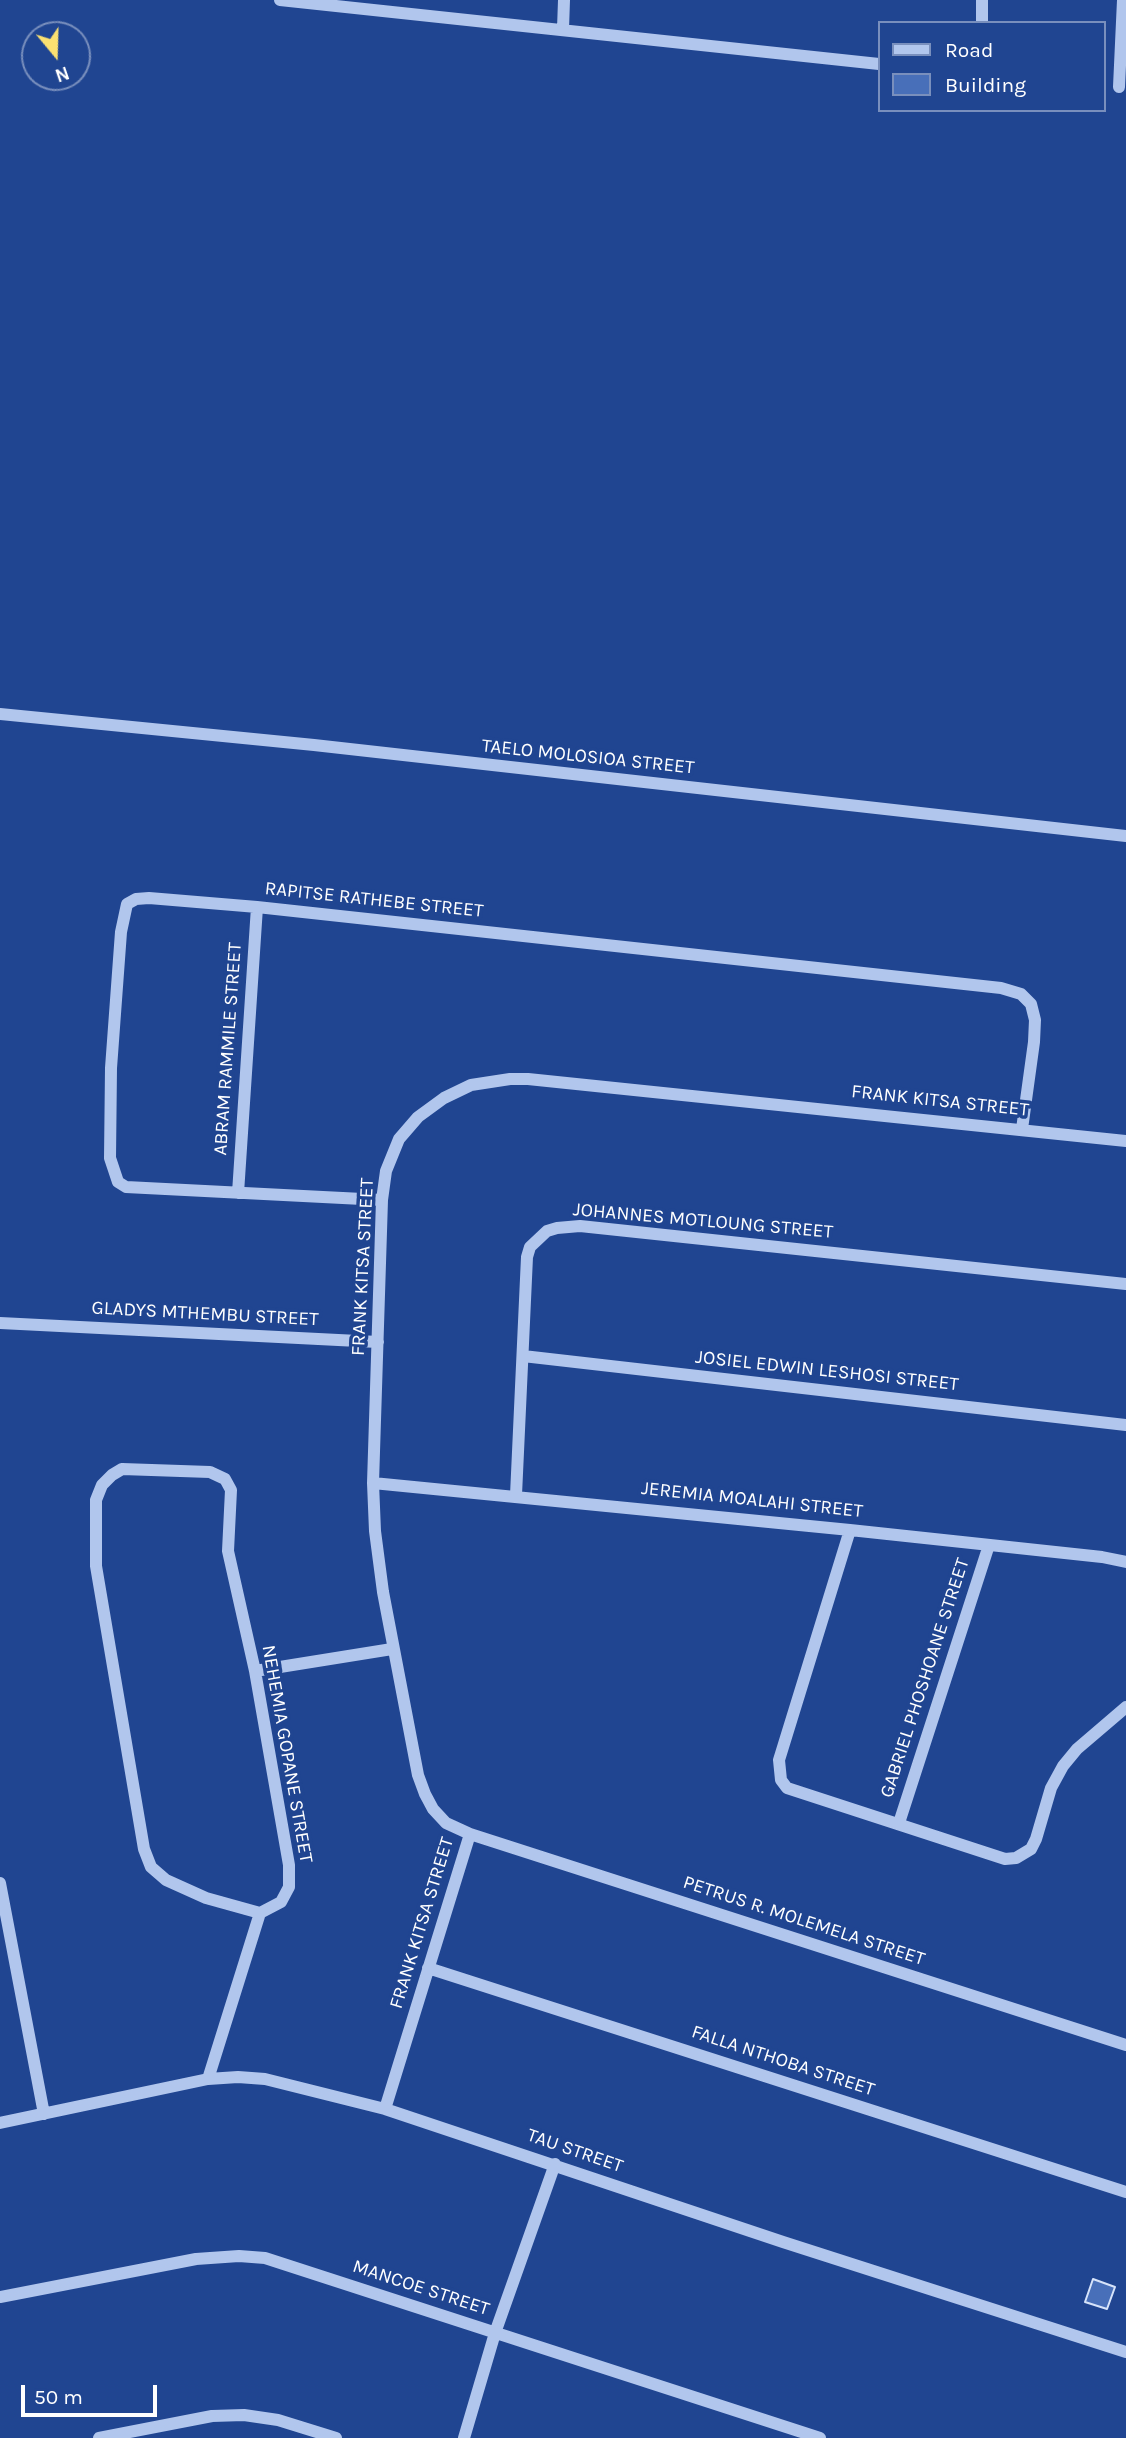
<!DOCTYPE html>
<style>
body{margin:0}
#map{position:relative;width:1126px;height:2438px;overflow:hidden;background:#204591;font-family:Karla,sans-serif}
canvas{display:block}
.legend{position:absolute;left:878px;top:21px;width:228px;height:91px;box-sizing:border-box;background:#204591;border:2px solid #798fbd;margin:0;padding:9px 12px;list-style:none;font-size:21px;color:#fff}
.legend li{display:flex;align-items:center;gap:14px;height:35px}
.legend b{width:35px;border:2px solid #798fbd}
.north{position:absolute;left:21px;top:21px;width:70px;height:70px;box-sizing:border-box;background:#204591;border:2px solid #798fbd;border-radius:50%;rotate:161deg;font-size:19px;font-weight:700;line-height:28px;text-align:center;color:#fff}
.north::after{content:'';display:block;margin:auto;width:24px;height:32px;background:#fbe171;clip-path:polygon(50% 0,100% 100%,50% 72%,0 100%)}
.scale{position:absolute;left:21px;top:2385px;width:136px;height:32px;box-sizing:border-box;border:4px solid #fff;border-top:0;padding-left:9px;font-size:21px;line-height:24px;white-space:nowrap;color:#fff;-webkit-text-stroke:5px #204591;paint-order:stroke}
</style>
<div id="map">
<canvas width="1126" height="2438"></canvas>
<ul class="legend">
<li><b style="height:9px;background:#b1c6ed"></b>Road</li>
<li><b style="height:19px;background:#486fb9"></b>Building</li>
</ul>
<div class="north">N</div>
<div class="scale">50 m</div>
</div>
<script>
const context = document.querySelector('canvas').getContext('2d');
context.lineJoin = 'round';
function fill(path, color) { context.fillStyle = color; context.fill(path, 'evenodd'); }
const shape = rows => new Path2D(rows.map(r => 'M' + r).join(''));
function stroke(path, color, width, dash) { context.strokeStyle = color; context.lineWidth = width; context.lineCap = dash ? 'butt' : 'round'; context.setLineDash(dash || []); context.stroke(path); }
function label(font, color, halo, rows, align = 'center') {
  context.font = font + ' Karla,sans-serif'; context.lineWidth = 7; context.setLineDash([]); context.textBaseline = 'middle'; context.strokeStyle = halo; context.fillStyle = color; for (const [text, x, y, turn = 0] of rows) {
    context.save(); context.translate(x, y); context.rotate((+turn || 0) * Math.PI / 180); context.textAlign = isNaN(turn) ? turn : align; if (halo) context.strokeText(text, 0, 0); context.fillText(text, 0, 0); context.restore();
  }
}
const building = shape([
 [1093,2279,1115,2287,1107,2309,1085,2302,1093,2279]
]);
fill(building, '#486fb9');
stroke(building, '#d6e3fa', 2);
stroke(shape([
 [280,0,879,64],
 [982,23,982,0],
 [563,29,564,0],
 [1119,87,1123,0],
 [0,714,314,745,1126,836],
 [1126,1141,528,1079,510,1079,471,1085,444,1098,418,1117,399,1139,386,1171,382,1200,373,1483,375,1531,383,1592,418,1775,425,1794,433,1809,446,1823,470,1834,1126,2045],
 [238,1193,257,907],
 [382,1200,126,1187,118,1182,110,1158,111,1068,121,932,127,904,136,899,149,898,257,907,1001,988,1021,994,1031,1004,1035,1020,1034,1042,1022,1129],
 [0,1323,378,1342],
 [523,1356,1126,1425],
 [122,1469,210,1472,225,1479,231,1490,228,1551,255,1671,289,1865,289,1887,281,1902,260,1913,206,1898,166,1880,151,1867,144,1849,96,1566,96,1500,102,1485,112,1475,122,1469],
 [373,1483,850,1530,1102,1557,1126,1562],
 [516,1495,527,1257,530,1247,547,1231,557,1228,580,1226,1126,1284],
 [850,1530,779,1760,781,1780,787,1788,1005,1859,1016,1858,1031,1849,1036,1839,1051,1788,1063,1766,1077,1749,1126,1707],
 [255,1671,392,1649],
 [899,1823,989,1545],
 [0,1883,44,2114],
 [428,1968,1126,2192],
 [208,2079,260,1913],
 [385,2109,470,1834],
 [0,2123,208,2079,238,2077,265,2079,385,2109,783,2242,1126,2352],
 [0,2297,196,2259,239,2256,265,2258,820,2438],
 [99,2438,212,2416,244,2415,278,2420,336,2438],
 [464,2438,495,2333,555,2164]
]), '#b1c6ed', 12);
label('19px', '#fff', '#204591', [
 ["TAELO MOLOSIOA STREET",588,757,6],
 ["RAPITSE RATHEBE STREET",374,900,6],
 ["ABRAM RAMMILE STREET",228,1049,-86],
 ["FRANK KITSA STREET",940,1101,6],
 ["JOHANNES MOTLOUNG STREET",703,1221,5],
 ["FRANK KITSA STREET",363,1267,-87],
 ["GLADYS MTHEMBU STREET",205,1314,3],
 ["JOSIEL EDWIN LESHOSI STREET",827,1371,6],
 ["JEREMIA MOALAHI STREET",752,1500,6],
 ["GABRIEL PHOSHOANE STREET",925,1678,-72],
 ["NEHEMIA GOPANE STREET",287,1754,80],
 ["PETRUS R. MOLEMELA STREET",804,1921,18],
 ["FRANK KITSA STREET",422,1923,-73],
 ["FALLA NTHOBA STREET",783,2061,18],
 ["TAU STREET",575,2151,19],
 ["MANCOE STREET",421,2288,18]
]);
</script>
